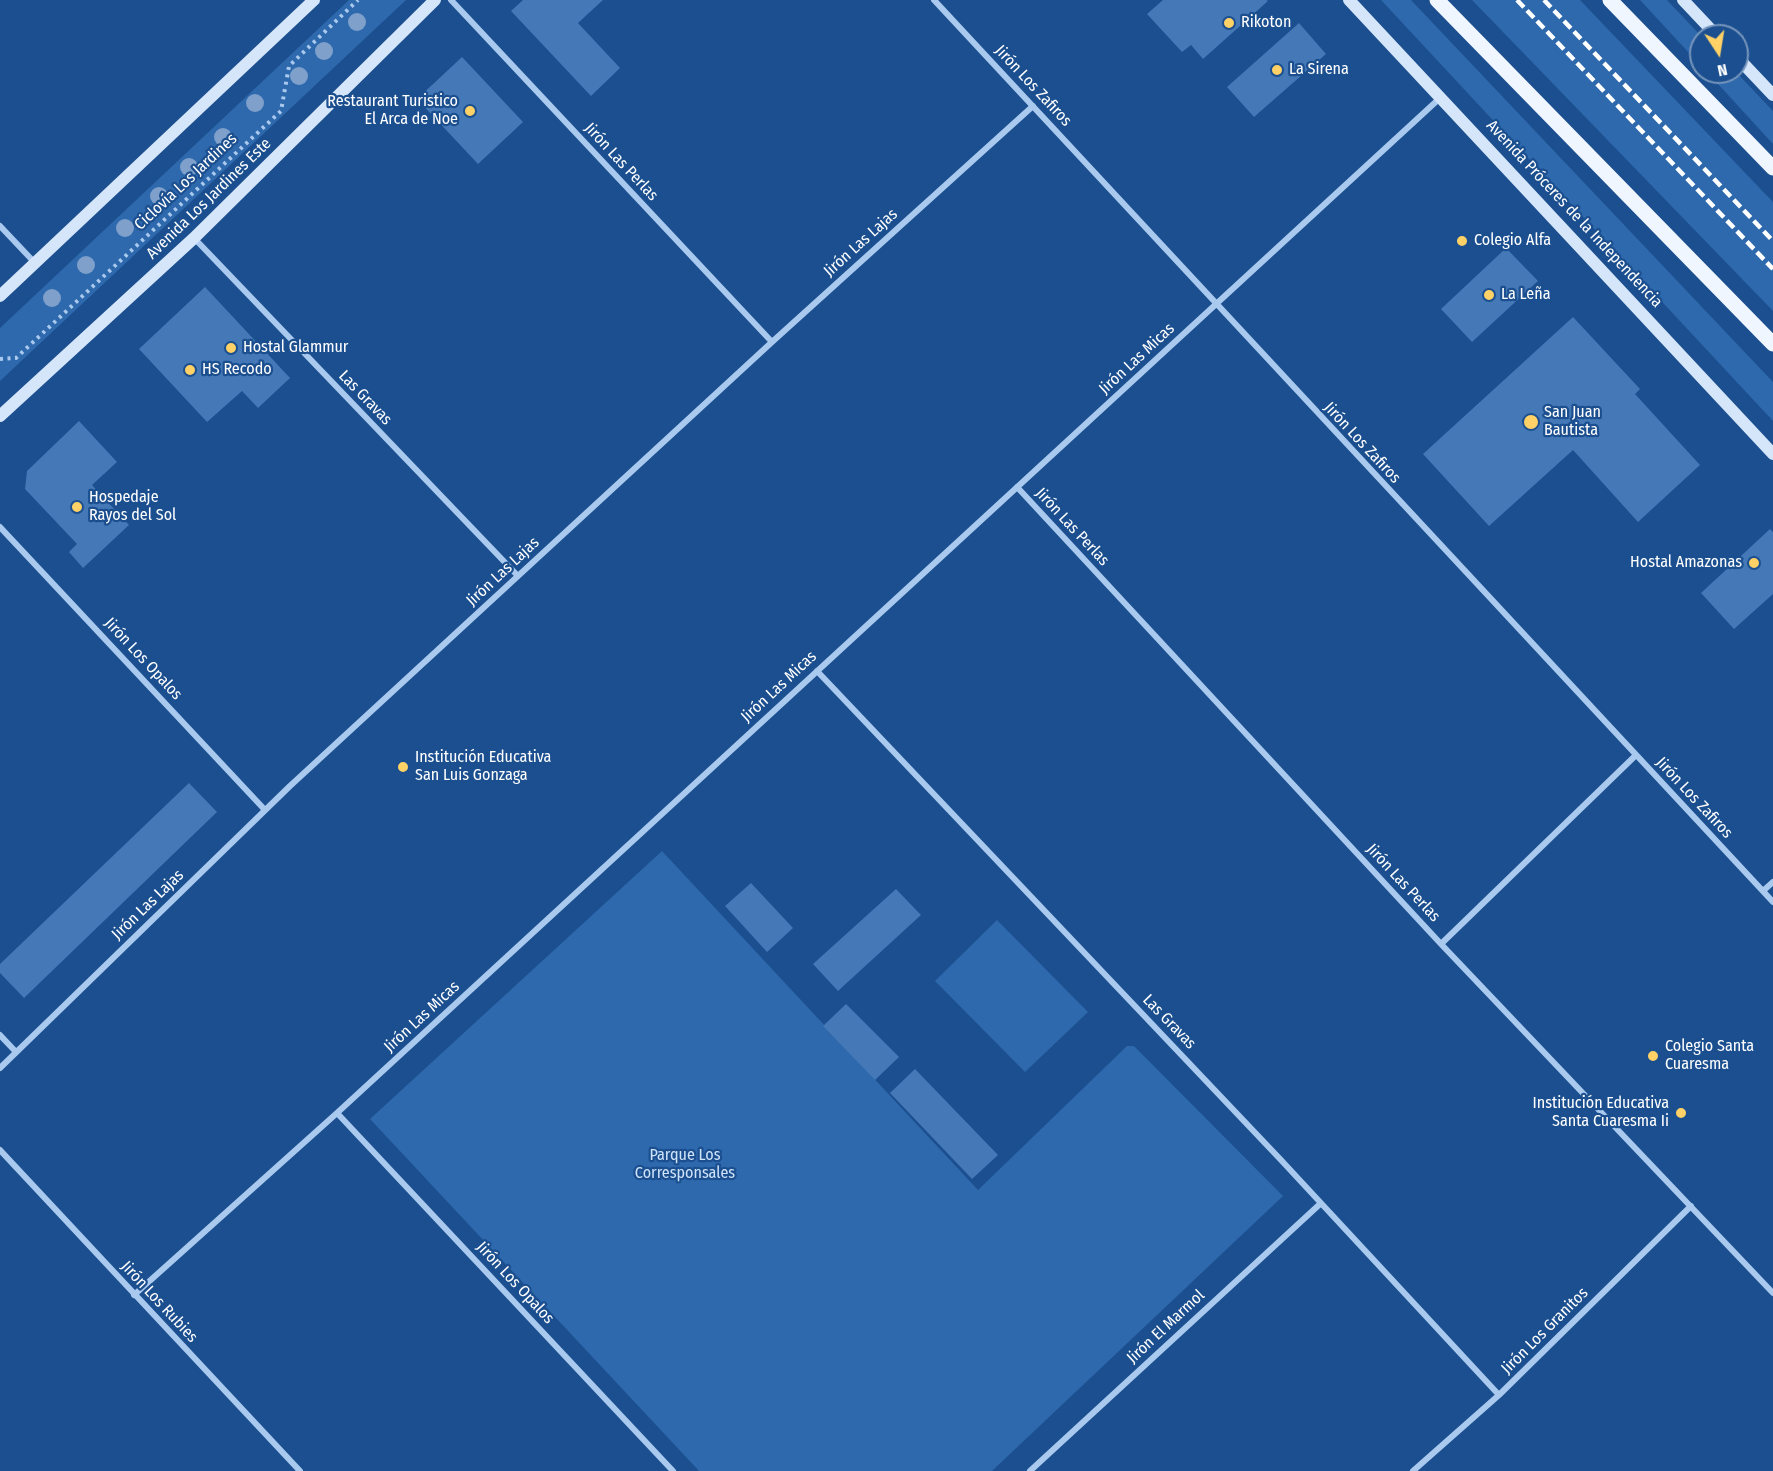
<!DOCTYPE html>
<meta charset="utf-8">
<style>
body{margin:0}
#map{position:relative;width:1773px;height:1471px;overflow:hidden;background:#1b4f8f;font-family:"Fira Sans Condensed",sans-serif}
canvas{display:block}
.north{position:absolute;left:1689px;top:24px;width:60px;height:60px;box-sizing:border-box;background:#1b4f8f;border:2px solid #7695bc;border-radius:50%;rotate:168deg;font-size:16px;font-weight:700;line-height:24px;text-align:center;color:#fff}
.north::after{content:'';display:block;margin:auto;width:21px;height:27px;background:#ffd166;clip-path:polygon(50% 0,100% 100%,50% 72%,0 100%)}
</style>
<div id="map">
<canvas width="1773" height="1471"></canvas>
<div class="north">N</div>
</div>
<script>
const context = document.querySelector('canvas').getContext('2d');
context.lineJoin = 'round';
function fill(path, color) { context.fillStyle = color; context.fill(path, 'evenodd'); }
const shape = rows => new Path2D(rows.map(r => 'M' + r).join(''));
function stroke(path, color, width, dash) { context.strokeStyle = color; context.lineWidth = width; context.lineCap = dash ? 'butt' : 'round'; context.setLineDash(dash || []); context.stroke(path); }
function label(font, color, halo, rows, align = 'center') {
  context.font = font + ' "Fira Sans Condensed",sans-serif'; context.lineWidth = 4.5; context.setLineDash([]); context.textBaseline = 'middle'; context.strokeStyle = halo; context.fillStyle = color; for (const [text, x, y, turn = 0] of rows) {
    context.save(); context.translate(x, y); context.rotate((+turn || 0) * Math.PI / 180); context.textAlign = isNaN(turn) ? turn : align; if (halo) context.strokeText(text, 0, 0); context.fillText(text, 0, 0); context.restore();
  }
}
fill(shape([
 [349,0,406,0,0,381,0,328],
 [1381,0,1411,0,1773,382,1773,421],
 [1472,0,1580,0,1773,202,1773,311],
 [1640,0,1667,0,1701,36,1701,66],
 [1707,72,1736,72,1773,111,1773,144],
 [662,851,978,1190,1127,1046,1134,1046,1283,1196,992,1471,699,1471,370,1119],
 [997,920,1088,1012,1025,1072,935,981]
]), '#2e69ad');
fill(shape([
 [523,0,603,0,578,23,620,68,591,96,511,11],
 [1163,0,1266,0,1268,1,1203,59,1191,45,1182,52,1147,14],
 [1299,23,1326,54,1254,117,1227,87],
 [462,57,523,122,478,164,417,99],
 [1506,248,1538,281,1472,342,1441,309],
 [205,287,290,378,258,408,242,391,207,422,139,349],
 [1573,317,1640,389,1635,394,1700,465,1638,522,1573,450,1489,526,1423,454],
 [79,421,117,462,92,485,129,525,83,568,69,552,77,544,25,489,27,471],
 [1770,529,1773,532,1773,594,1734,629,1701,593],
 [189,783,217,812,24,998,0,973,0,964],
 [751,883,793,928,767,952,725,906],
 [896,889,921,915,838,991,813,964],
 [846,1004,899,1057,875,1080,823,1026],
 [915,1069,998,1155,972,1179,890,1093]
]), '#4478b7');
stroke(shape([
 [0,359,16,358,281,111,289,66,358,0]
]), '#a9c9ee', 4, [3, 4.5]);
stroke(shape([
 [451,0,772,342],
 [934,0,1773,902],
 [0,226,35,263],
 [194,238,518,576],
 [1017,487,1441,944,1773,1293],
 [0,527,265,810],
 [817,671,1281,1160,1499,1395],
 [1763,891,1773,882],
 [1441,944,1635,756],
 [0,1035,16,1052],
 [0,1068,290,786,772,342,1033,106],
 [337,1113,673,1471],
 [0,1150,300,1471],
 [134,1295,337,1113,1440,98],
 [1030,1471,1320,1204],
 [1413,1471,1499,1395,1691,1206]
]), '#a9c9ee', 6);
stroke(shape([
 [1349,0,1773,454],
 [1683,0,1717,36],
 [1737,57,1773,95],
 [0,296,314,0],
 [0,416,194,238,435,0]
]), '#d6e6fa', 12);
stroke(shape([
 [1437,0,1773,344],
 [1610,0,1773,168]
]), '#f0f6ff', 15);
stroke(shape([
 [1517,0,1773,269],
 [1544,0,1773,241]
]), '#fff', 4.5, [10, 4.5]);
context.fillStyle = '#7ea0ca';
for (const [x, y] of [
 [357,22],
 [324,51],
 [299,76],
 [255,103],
 [223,137],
 [189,167],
 [159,196],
 [125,228],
 [86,265],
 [52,298]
]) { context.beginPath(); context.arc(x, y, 9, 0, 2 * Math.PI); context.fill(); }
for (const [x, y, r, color] of [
 [1229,23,6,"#ffd166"],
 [1277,70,6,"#ffd166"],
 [470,111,6,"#ffd166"],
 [1462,241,6,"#ffd166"],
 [1489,295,6,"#ffd166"],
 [231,348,6,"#ffd166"],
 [190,370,6,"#ffd166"],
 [1531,422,8,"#ffd166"],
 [77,507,6,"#ffd166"],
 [1754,563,6,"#ffd166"],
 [403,767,6,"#ffd166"],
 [1653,1056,6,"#ffd166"],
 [1681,1113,6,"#ffd166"]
]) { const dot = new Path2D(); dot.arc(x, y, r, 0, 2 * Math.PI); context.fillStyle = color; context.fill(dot); stroke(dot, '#1b4f8f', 2); }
label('16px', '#fff', '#1b4f8f', [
 ["Rikoton",1241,23],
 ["La Sirena",1289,70],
 ["Restaurant Turistico",458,102,"right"],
 ["El Arca de Noe",458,120,"right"],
 ["Colegio Alfa",1474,241],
 ["La Leña",1501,295],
 ["Hostal Glammur",243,348],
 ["HS Recodo",202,370],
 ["San Juan",1544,413],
 ["Bautista",1544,431],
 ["Hospedaje",89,498],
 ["Rayos del Sol",89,516],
 ["Hostal Amazonas",1742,563,"right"],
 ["Institución Educativa",415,758],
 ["San Luis Gonzaga",415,776],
 ["Colegio Santa",1665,1047],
 ["Cuaresma",1665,1065],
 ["Institución Educativa",1669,1104,"right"],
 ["Santa Cuaresma Ii",1669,1122,"right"]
], 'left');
label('16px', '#fff', '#1b4f8f', [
 ["Jirón Los Zafiros",1033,86,47],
 ["Jirón Las Perlas",621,162,47],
 ["Ciclovía Los Jardines",186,182,-43],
 ["Avenida Los Jardines Este",209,199,-44],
 ["Avenida Próceres de la Independencia",1574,214,47],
 ["Jirón Las Lajas",861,243,-42],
 ["Jirón Las Micas",1137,359,-43],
 ["Las Gravas",365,398,46],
 ["Jirón Los Zafiros",1362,443,47],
 ["Jirón Las Perlas",1072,527,47],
 ["Jirón Las Lajas",503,572,-43],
 ["Jirón Los Opalos",143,659,47],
 ["Jirón Las Micas",779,687,-43],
 ["Jirón Los Zafiros",1694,798,47],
 ["Jirón Las Perlas",1403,883,47],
 ["Jirón Las Lajas",148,905,-44],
 ["Jirón Las Micas",422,1017,-43],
 ["Las Gravas",1169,1022,46],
 ["Jirón Los Opalos",515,1283,47],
 ["Jirón Los Rubies",159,1302,47],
 ["Jirón El Marmol",1166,1327,-43],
 ["Jirón Los Granitos",1545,1331,-45]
]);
label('16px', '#cfe3fa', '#1b4f8f', [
 ["Parque Los",685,1156],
 ["Corresponsales",685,1174]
]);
</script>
